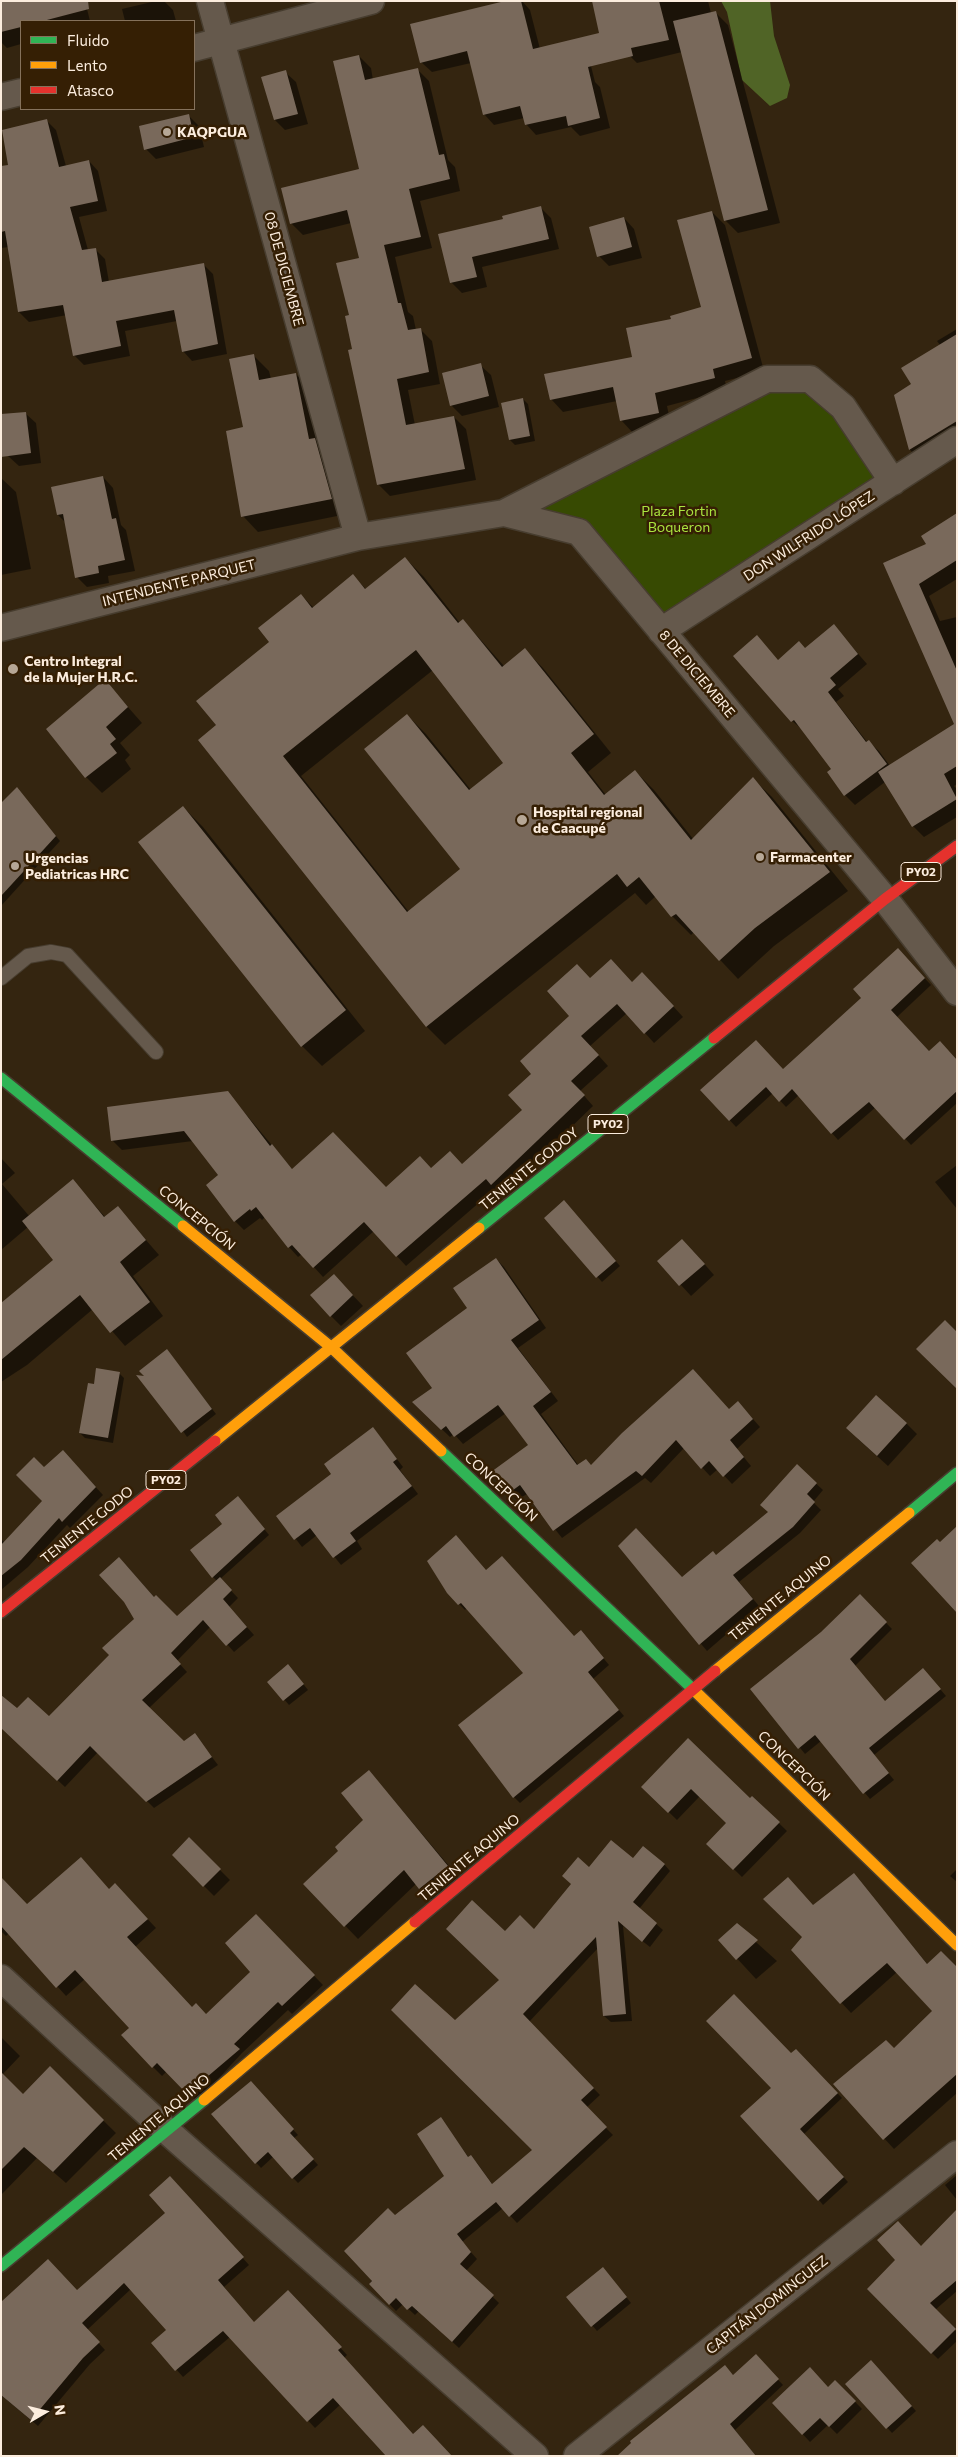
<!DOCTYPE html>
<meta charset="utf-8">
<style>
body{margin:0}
#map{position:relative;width:958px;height:2457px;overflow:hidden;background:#342510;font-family:Commissioner,sans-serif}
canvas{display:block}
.frame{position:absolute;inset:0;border:2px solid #fcedde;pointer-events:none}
.legend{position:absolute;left:20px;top:20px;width:175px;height:90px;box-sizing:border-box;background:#351f04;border:1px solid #85715b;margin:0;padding:6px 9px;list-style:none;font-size:15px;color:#fcedde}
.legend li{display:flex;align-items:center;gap:10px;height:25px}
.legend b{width:25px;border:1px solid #85715b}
.north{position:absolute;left:20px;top:2387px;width:50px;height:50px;-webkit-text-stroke:4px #351f04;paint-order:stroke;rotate:82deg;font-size:14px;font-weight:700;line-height:20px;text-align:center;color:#fcedde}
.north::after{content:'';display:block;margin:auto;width:18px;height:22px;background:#fcedde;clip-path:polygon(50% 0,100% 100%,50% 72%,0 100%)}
</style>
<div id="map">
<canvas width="958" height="2457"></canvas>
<div class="frame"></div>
<ul class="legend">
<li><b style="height:6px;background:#30b455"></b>Fluido</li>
<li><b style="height:6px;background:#ff9f0a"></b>Lento</li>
<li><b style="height:6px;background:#e5322d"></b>Atasco</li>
</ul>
<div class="north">N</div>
</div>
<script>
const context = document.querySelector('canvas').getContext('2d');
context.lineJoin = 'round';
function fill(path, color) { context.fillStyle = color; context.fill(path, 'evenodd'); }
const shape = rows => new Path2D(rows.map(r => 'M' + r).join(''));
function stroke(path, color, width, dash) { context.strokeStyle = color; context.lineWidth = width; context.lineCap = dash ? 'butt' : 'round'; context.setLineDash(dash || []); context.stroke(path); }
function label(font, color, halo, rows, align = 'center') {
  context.font = font + ' Commissioner,sans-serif'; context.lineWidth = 5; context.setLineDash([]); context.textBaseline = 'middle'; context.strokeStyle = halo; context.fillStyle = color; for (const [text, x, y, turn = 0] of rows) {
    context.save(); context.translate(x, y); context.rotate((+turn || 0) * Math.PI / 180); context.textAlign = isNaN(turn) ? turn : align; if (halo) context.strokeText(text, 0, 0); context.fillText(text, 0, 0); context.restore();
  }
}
fill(shape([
 [767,379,810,379,893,482,661,631,579,532,504,513]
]), '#374a02');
fill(shape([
 [721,1,770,1,774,36,790,85,787,98,770,106,742,80,727,12]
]), '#506426');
fill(shape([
 [1,1,85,1,90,21,21,21,21,44,7,48,1,42],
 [156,1,164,1,173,10,176,21,125,21,122,9],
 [511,1,522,1,530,10,540,49,587,50,595,82,600,87,610,128,580,136,571,127,536,135,526,124,524,118,494,125,484,114,471,63,432,72,421,62],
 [615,1,708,1,711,13,715,12,728,25,780,223,738,233,725,220,682,52,637,63,624,50],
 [359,56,371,68,373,80,417,69,429,81,448,160,455,167,460,191,420,201,432,248,395,257,408,312,413,316,416,330,420,329,432,341,440,384,408,390,415,425,454,417,466,429,476,480,390,496,378,484,354,350,350,316,360,259,351,223,303,235,291,223,360,170],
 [285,72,296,82,308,124,285,130,275,120],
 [188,115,199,126,204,147,156,159,146,149],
 [46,120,56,130,66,166,89,161,98,171,107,211,79,217,88,250,95,249,105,259,109,282,203,264,213,274,227,354,192,361,183,351,177,321,125,331,130,356,84,365,74,355,67,315,29,322,19,312,9,247,1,248,1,168,10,166],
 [541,208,551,218,559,249,482,267,487,287,462,293,451,282,440,235,504,219],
 [712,212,725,225,764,371,725,381,727,390,667,406,671,425,633,433,621,420,617,401,563,412,551,399,633,358,673,320,702,308],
 [624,218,634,229,642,258,609,266,599,256],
 [957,329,957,437,920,460,910,450,895,395,913,384,940,345,937,341],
 [253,355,269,371,271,379,296,374,311,390,347,514,258,532,243,516,244,428],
 [480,365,491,375,499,407,462,416,451,405],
 [523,399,528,404,535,441,515,445,510,440],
 [25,413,36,423,41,463,19,466,8,456],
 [103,477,113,488,121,525,126,530,135,571,108,576,109,583,87,587,77,577,66,523,58,515],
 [1,478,16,492,31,569,1,575],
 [957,515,957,579,929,596,940,621,957,617,957,784,954,786,957,789,957,817,924,837,913,826,885,782,855,805,845,795,833,770,803,730,792,721,734,656,778,661,805,649,834,626,867,664,838,689,844,696,836,702,868,743,869,742,879,751,890,766,956,725,885,564,928,545],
 [405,558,424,577,460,623,463,620,504,666,525,650,543,668,611,753,588,772,606,795,635,771,654,790,694,840,753,779,772,797,848,891,774,946,738,979,694,932,691,935,672,916,656,896,646,905,635,893,445,1045,426,1026,218,725,301,595,314,608,353,576,366,589],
 [433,670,505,763,471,790,426,734,407,715,462,870,409,912,301,776],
 [105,681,142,723,120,743,130,755,125,760,131,769,102,793,86,777,48,729],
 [21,794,60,841,1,906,1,805],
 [183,807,203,827,365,1031,322,1066,302,1046,140,842],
 [904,956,931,985,897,1017,930,1052,957,1061,957,1103,911,1145,876,1107,838,1140,799,1095,786,1107,773,1093,736,1127,702,1090,783,1071,863,998],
 [590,980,652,983,683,1017,654,1043,627,1013,590,1046,608,1066,580,1091,593,1106,502,1194,496,1188,406,1266,374,1231,323,1277,302,1254,298,1257,289,1247,265,1217,262,1220,260,1218,244,1230,235,1221,219,1176,193,1141,122,1150,112,1140,227,1092,293,1170,386,1188,432,1170,462,1166,523,1110,533,1074,571,1016],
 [1,1158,15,1173,2,1184,30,1217,73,1181,106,1218,118,1208,159,1255,133,1276,163,1316,125,1346,93,1309,27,1365,1,1382,1,1305,55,1260,28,1227,1,1250],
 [957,1165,957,1209,935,1182],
 [568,1207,620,1266,602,1282,546,1218],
 [693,1251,714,1275,691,1296,659,1261],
 [496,1259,504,1267,546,1328,518,1348,558,1401,541,1414,579,1466,592,1466,729,1411,746,1411,760,1427,737,1449,751,1466,732,1484,718,1469,710,1476,684,1448,651,1483,645,1478,562,1538,527,1494,517,1500,509,1492,530,1445,506,1413,463,1444,454,1434,450,1437,422,1410,469,1308],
 [344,1286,363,1306,341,1326,331,1316],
 [171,1356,216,1414,187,1437,147,1378],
 [119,1373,124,1378,113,1443,85,1438,80,1433,95,1385],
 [906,1423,917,1434,888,1466,858,1439],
 [373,1428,403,1467,400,1470,418,1494,357,1541,362,1549,341,1565,317,1535,302,1547,278,1516,333,1474],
 [70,1459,103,1495,70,1528,67,1525,28,1567,1,1590,1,1539,5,1543,44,1501,44,1469],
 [797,1466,823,1490,813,1502,821,1510,800,1533,739,1582,759,1606,707,1651,619,1546,682,1578,717,1556,770,1513],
 [243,1503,269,1535,220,1579,238,1598,229,1607,254,1635,234,1652,211,1626,177,1661,187,1672,149,1708,184,1743,195,1735,218,1765,154,1808,98,1752,65,1787,1,1727,17,1710,49,1718,110,1655,136,1619,126,1565,155,1598,177,1618,217,1581,213,1577,224,1524],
 [487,1571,574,1638,587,1638,609,1665,593,1679,624,1716,520,1803,514,1797,525,1673,467,1608,465,1610,448,1593],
 [860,1596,892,1629,855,1666,886,1703,929,1676,946,1696,874,1755,894,1780,870,1799,821,1741,805,1754,752,1689,821,1633],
 [293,1671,308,1690,289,1705,269,1682],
 [688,1740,750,1799,752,1797,787,1831,742,1877,708,1844,728,1823,700,1796,677,1820,643,1787],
 [369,1771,460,1879,433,1901,416,1884,358,1939,305,1884,340,1851,364,1820],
 [189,1839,230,1880,214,1896,173,1855],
 [633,1860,664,1864,670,1871,639,1909,663,1930,650,1947,623,1926,632,2021,611,2022,604,2016,598,1948,529,2022,600,2095,586,2108,613,2135,517,2223,503,2208,462,2242,477,2259,466,2271,499,2303,459,2348,419,2311,415,2315,403,2304,396,2311,370,2284,395,2217,446,2176,441,2119,469,2158,471,2157,477,2163,493,2185,533,2150,455,2022,501,1980,505,1933,535,1930,589,1868],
 [957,1869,957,1882,950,1876],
 [854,1875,928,1965,957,1969,957,2093,894,2149,834,2084,894,2049,934,2011,897,1972,851,2013,793,1950,804,1937,814,1906],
 [1,1879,27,1905,109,1890,124,1894,156,1928,135,1947,192,2008,206,2015,252,1973,256,1916,323,1985,292,2014,288,2010,242,2053,197,2102,167,2071,162,2076,122,2036,130,2028,85,1979,66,1996,9,1933,6,1936,1,1931],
 [737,1925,777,1961,756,1979,720,1940],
 [1,2037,20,2056,1,2076],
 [796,2051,842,2098,804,2134,848,2182,823,2205,819,2200,772,2088],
 [50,2068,116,2133,66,2183,37,2158,1,2195,1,2103,23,2096],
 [255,2088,298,2135,294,2138,318,2165,298,2183,273,2157,261,2168,213,2115],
 [957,2175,957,2200,945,2185],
 [177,2184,249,2265,224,2287,254,2323,295,2298,347,2355,344,2358,341,2404,315,2428,230,2337,183,2377,153,2343,168,2330,131,2289,87,2330,105,2350,90,2364,38,2426,1,2395,77,2292,167,2214],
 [957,2211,957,2291,935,2310,957,2332,957,2341,938,2359,868,2289,922,2248],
 [607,2273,631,2303,597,2331,568,2297],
 [756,2356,783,2385,735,2430,756,2456,633,2443,725,2367,734,2376],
 [876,2366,916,2411,892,2433,847,2384],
 [835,2381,862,2409,837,2434,828,2425,810,2442,774,2403,828,2388]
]), '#0007');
fill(shape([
 [1,1,88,1,89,9,43,21,21,21,21,27,1,32],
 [505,1,521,1,533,49,599,33,592,1,659,1,669,40,631,48,633,56,588,67,600,118,568,126,566,116,525,125,520,106,483,115,467,51,420,63,410,24],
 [716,11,768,210,724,221,673,21],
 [359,55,365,80,418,68,439,155,444,154,450,179,409,189,421,237,384,245,398,303,401,303,408,330,421,328,429,372,397,379,406,425,454,416,465,469,377,485,348,350,352,349,345,316,349,315,336,263,359,258,347,210,290,224,281,188,359,169,333,61],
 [286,70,298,114,274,120,261,77],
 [189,114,194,137,144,150,139,126],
 [47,119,59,167,89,160,98,201,70,207,82,250,96,248,102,282,204,263,218,344,182,352,174,310,116,321,121,346,73,356,63,305,18,312,5,231,1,232,1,166,8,165,2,130],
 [541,206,549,239,472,257,477,277,450,283,438,234,503,219,502,216],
 [712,211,752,358,713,369,715,378,655,393,659,413,620,421,613,387,550,400,544,374,632,357,626,328,671,319,670,316,701,307,677,220],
 [624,217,632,247,597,257,589,227],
 [957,334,957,421,909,450,894,395,911,384,901,368],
 [254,354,259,380,296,373,309,439,315,438,332,499,241,517,226,431,243,427,229,359],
 [481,363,489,396,450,406,442,373],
 [523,398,530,436,509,440,501,403],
 [26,412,31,453,1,457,1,414],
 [103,476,112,519,116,518,125,560,98,566,99,573,75,578,63,514,57,515,51,487],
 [957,513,957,560,919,584,957,671,957,766,944,774,957,799,912,827,878,772,954,724,883,563,926,544,921,536],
 [405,557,458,623,463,619,502,667,525,648,594,734,571,753,604,795,635,770,691,840,753,777,830,872,755,928,719,961,676,914,671,917,639,877,627,887,617,874,426,1027,198,740,216,725,196,701,269,642,258,628,301,594,312,608,353,574,365,589],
 [416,650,503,763,469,790,407,714,364,749,460,869,407,912,283,756],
 [834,624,858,654,830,678,836,685,828,692,866,742,869,740,887,764,844,796,827,772,831,769,794,720,791,722,733,656,757,635,778,660,799,641,805,648],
 [105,679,128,707,106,727,116,739,110,744,117,753,85,778,46,729],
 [17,787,56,836,1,896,1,803],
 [183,806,346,1010,301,1047,138,842],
 [898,948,925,978,891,1010,929,1051,940,1041,957,1060,957,1091,904,1140,869,1102,831,1134,792,1089,779,1102,766,1087,729,1121,700,1090,756,1040,783,1069,861,998,853,989],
 [611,959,632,982,642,972,674,1006,644,1034,617,1004,581,1036,599,1055,571,1081,585,1095,491,1185,486,1179,396,1257,364,1222,313,1268,292,1245,288,1248,256,1207,251,1211,250,1209,234,1222,206,1185,218,1175,184,1131,111,1141,107,1107,228,1091,270,1146,272,1144,292,1169,333,1132,386,1187,420,1156,431,1168,450,1151,462,1164,522,1110,508,1095,531,1074,520,1061,569,1016,547,991,577,964,590,978],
 [73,1179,104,1217,118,1206,146,1240,120,1262,150,1302,110,1333,80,1295,1,1360,1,1303,53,1260,22,1221],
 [564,1200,616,1261,596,1278,544,1218],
 [682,1239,705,1264,679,1286,657,1261],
 [496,1258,539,1320,511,1340,551,1392,533,1406,577,1465,586,1459,591,1465,622,1433,693,1369,729,1409,738,1401,753,1419,730,1440,744,1457,723,1477,709,1461,701,1469,676,1440,642,1476,636,1471,553,1531,520,1485,509,1493,491,1472,528,1445,498,1405,454,1437,446,1426,441,1430,412,1402,432,1388,406,1353,467,1308,453,1288],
 [334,1274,353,1295,330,1317,310,1295],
 [945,1320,957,1332,957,1389,916,1349],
 [167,1349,212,1409,181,1433,136,1375,144,1376,139,1371],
 [96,1368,120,1372,108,1438,79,1433,88,1383,94,1384],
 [876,1395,907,1423,877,1456,846,1428],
 [373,1427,397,1459,393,1462,412,1486,350,1533,356,1541,333,1558,310,1528,294,1540,276,1516,331,1474,324,1464],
 [63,1450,96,1487,62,1522,59,1518,21,1560,1,1576,1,1545,42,1501,16,1475,34,1457,44,1467],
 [797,1464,817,1483,807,1494,815,1502,793,1527,733,1575,753,1599,699,1645,618,1546,636,1528,682,1577,713,1551,716,1555,768,1512,760,1505],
 [238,1496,265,1529,212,1578,190,1550,222,1524,215,1515],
 [957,1526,957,1613,911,1563,937,1539,940,1542],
 [456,1535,486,1570,502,1556,574,1636,581,1630,604,1658,588,1672,619,1710,513,1798,458,1725,523,1673,461,1603,458,1605,447,1593,427,1561],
 [119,1557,154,1597,156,1595,177,1616,220,1577,232,1590,223,1599,247,1627,226,1646,203,1620,171,1653,181,1664,142,1700,184,1741,195,1733,212,1757,146,1802,90,1746,57,1781,1,1728,1,1695,17,1708,28,1697,49,1716,109,1655,102,1648,134,1619,124,1602,99,1575],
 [860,1594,887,1622,850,1659,885,1701,923,1668,941,1689,869,1748,889,1773,863,1794,815,1735,798,1749,750,1689,821,1632],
 [288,1664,304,1684,283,1701,267,1682],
 [688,1738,750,1798,752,1796,780,1822,733,1870,706,1844,726,1823,691,1789,668,1813,641,1787],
 [369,1770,448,1866,419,1889,404,1870,344,1927,303,1884,338,1851,335,1847,363,1820,341,1793],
 [189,1837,221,1869,203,1887,172,1855],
 [611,1840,633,1858,643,1846,665,1864,633,1902,657,1923,642,1942,618,1921,626,2014,603,2016,596,1937,523,2014,594,2088,581,2100,607,2127,509,2217,496,2202,457,2234,471,2252,460,2264,494,2295,452,2342,412,2306,407,2310,396,2298,389,2305,369,2284,372,2281,344,2251,388,2208,395,2215,444,2176,417,2134,441,2117,468,2157,471,2155,492,2184,532,2150,391,2010,415,1984,455,2020,499,1980,446,1929,472,1900,505,1931,520,1915,534,1929,571,1884,562,1876,578,1857,589,1867],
 [81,1857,109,1889,115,1883,148,1919,127,1937,192,2007,196,2003,206,2014,250,1972,225,1943,256,1914,315,1975,282,2006,278,2002,234,2044,240,2049,187,2094,157,2063,152,2068,121,2035,129,2028,75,1970,56,1988,1,1926,1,1877,27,1904],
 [854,1873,927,1964,941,1951,957,1967,957,2074,883,2140,833,2084,886,2040,894,2048,932,2011,887,1963,840,2004,791,1950,802,1937,763,1899,788,1877,813,1905],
 [737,1923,758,1940,736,1960,718,1940],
 [734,1994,791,2053,796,2049,838,2093,800,2129,844,2177,818,2201,740,2116,771,2088,706,2021],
 [50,2066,104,2120,53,2172,24,2147,1,2170,1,2072,23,2094],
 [251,2081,294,2129,290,2133,314,2159,292,2179,268,2152,255,2164,211,2114],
 [170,2176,244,2257,218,2280,254,2322,288,2290,342,2347,338,2350,413,2434,423,2425,452,2456,386,2456,333,2398,307,2422,223,2331,175,2371,151,2343,166,2330,124,2283,82,2323,100,2342,83,2358,31,2420,1,2395,1,2302,48,2259,77,2290,165,2213,149,2195],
 [957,2209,957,2280,930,2303,956,2329,931,2354,867,2289,895,2260,877,2240,898,2221,921,2246],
 [603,2267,627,2297,591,2327,566,2297],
 [756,2354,779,2379,730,2424,756,2456,617,2456,631,2443,630,2441,725,2365,733,2375],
 [871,2360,912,2406,886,2429,845,2384],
 [810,2367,828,2387,835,2380,856,2401,829,2427,820,2418,802,2435,772,2403]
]), '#79695b');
const lane = shape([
 [1,978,28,956,51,952,67,955,156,1052]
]);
const street = shape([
 [210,1,358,537],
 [194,48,371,1],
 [1,97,21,92],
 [504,513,767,379,810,379,843,407,893,482],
 [1,628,358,537,504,513,579,532,885,899,957,992],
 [661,631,957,440],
 [1,1978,167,2131,535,2456],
 [577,2456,957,2154]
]);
const fast = shape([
 [1,1078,183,1226],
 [479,1228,714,1038],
 [441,1451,697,1693],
 [909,1513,957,1473],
 [1,2266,204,2100]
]);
const slow = shape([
 [183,1226,332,1348,441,1451],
 [215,1441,479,1228],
 [715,1671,909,1513],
 [697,1693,957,1945],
 [204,2100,415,1922]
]);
const jam = shape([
 [714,1038,885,899,957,846],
 [1,1612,215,1441],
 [415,1922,715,1671]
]);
stroke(lane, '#473d2f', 16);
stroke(street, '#473d2f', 29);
stroke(fast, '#473d2f', 14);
stroke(slow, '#473d2f', 14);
stroke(jam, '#473d2f', 14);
stroke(lane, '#65594c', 14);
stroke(street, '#65594c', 26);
stroke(fast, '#30b455', 11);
stroke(slow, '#ff9f0a', 11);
stroke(jam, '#e5322d', 11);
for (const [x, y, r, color] of [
 [167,132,5,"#b6a796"],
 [13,669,6,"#b6a796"],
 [522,820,6,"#b6a796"],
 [760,857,5,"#b6a796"],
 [15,866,5,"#b6a796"]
]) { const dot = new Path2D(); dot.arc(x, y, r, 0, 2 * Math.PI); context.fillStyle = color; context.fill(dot); stroke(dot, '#351f04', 2); }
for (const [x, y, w] of [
 [921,872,40],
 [608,1124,40],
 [166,1480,40]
]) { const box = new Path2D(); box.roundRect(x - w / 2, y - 9.5, w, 19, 4); context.fillStyle = '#351f04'; context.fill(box); stroke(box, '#fcedde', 1); }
label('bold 12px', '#fcedde', null, [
 ["PY02",921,872],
 ["PY02",608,1124],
 ["PY02",166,1480]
]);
label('bold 14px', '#fcedde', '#351f04', [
 ["KAQPGUA",177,132],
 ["Centro Integral",24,661],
 ["de la Mujer H.R.C.",24,677],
 ["Hospital regional",533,812],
 ["de Caacupé",533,828],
 ["Farmacenter",770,857],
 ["Urgencias",25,858],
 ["Pediatricas HRC",25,874]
], 'left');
label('14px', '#fcedde', '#351f04', [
 ["08 DE DICIEMBRE",284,269,75],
 ["DON WILFRIDO LÓPEZ",809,536,-33],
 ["INTENDENTE PARQUET",179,583,-14],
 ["8 DE DICIEMBRE",697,674,50],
 ["TENIENTE GODOY",529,1169,-39],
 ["CONCEPCIÓN",197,1218,39],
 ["CONCEPCIÓN",501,1487,43],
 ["TENIENTE GODO",87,1525,-39],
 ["TENIENTE AQUINO",780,1598,-39],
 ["CONCEPCIÓN",794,1766,44],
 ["TENIENTE AQUINO",469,1858,-40],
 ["TENIENTE AQUINO",159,2118,-40],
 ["CAPITÁN DOMINGUEZ",767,2305,-38]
]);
label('14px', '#aae43f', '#351f04', [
 ["Plaza Fortin",679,511],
 ["Boqueron",679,527]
]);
</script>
